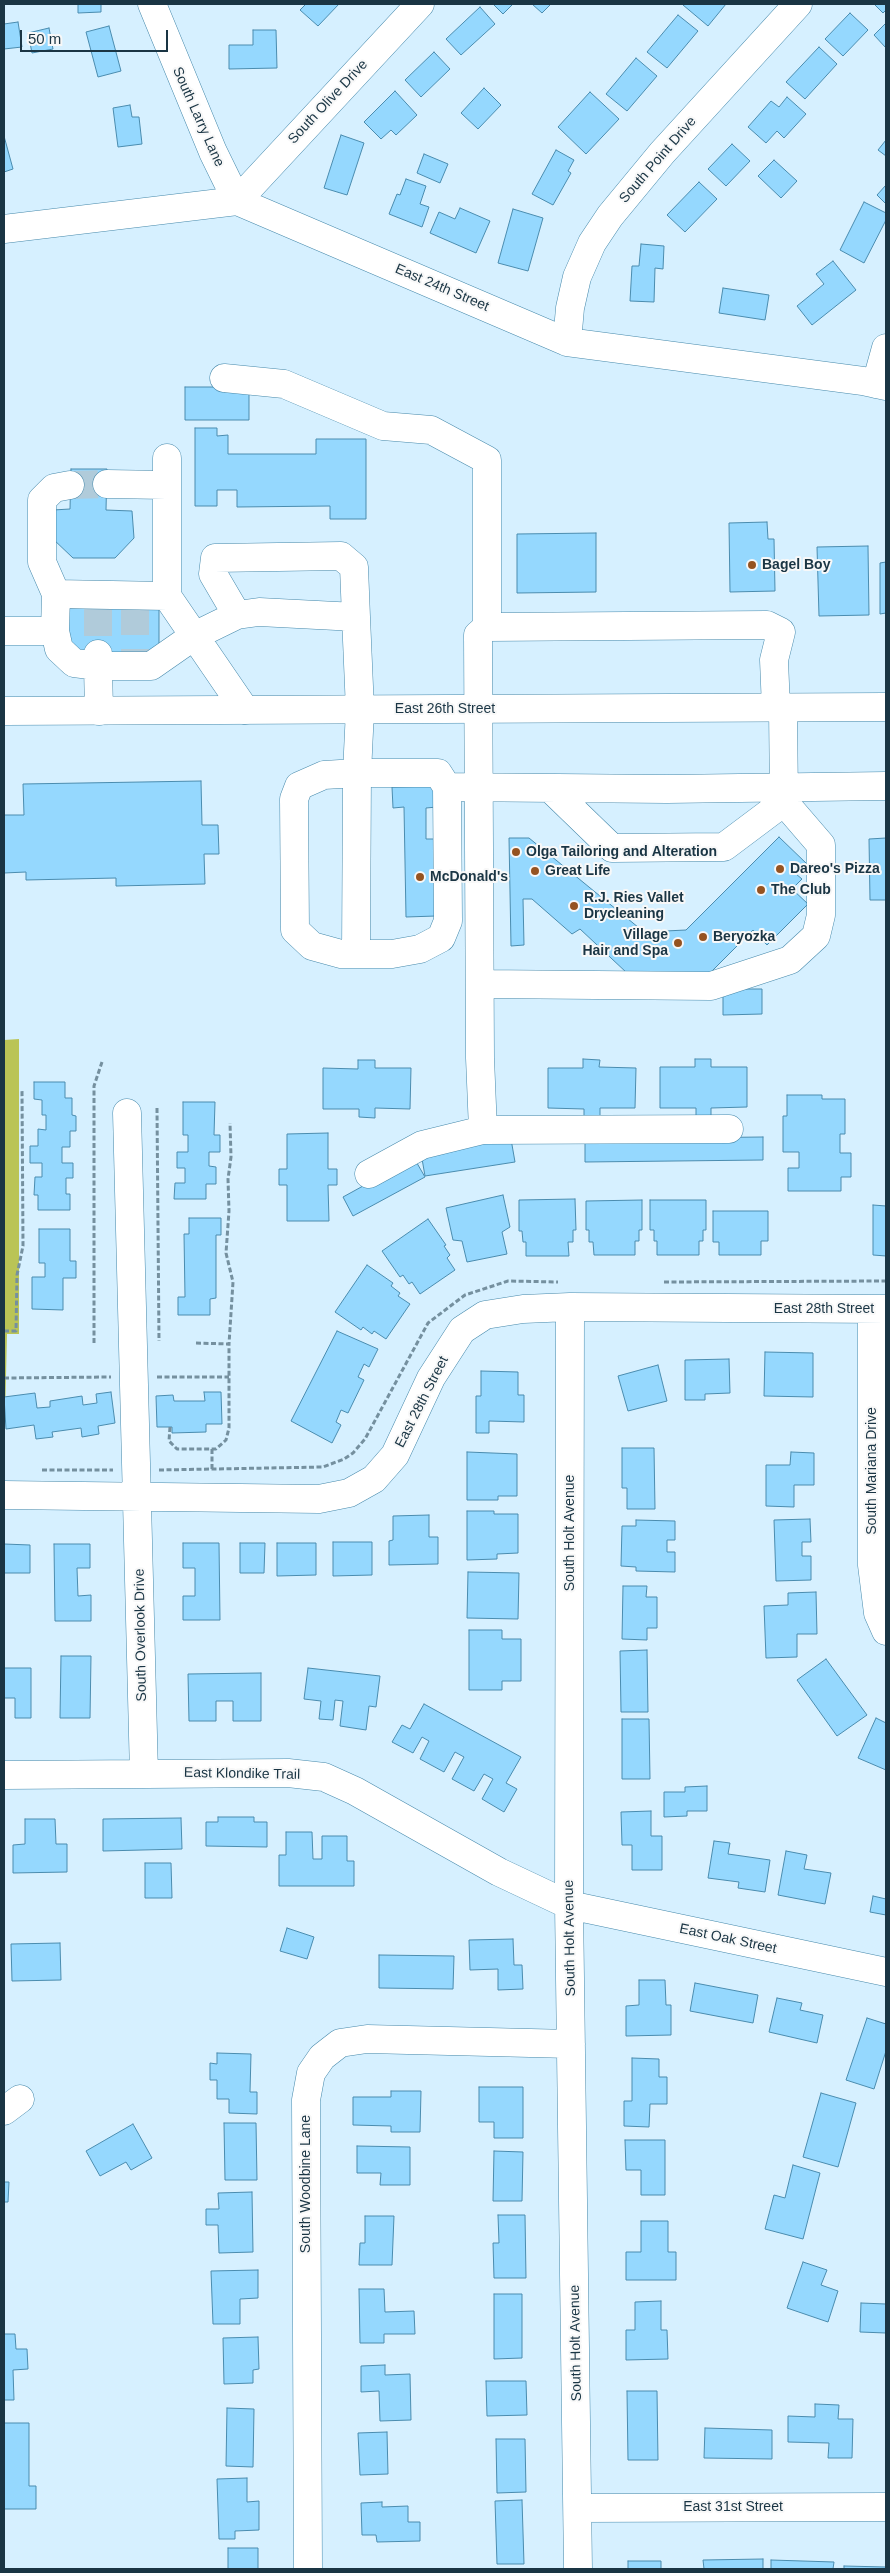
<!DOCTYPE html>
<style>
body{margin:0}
#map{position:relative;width:890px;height:2573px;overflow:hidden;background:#d6f0ff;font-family:Arial,sans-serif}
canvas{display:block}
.frame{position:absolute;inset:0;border:5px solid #1a3544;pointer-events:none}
.scale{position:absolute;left:20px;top:30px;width:148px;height:22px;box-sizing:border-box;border:2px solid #1a3544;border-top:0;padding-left:6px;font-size:15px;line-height:18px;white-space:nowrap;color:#1a3544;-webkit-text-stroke:4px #f8f8f8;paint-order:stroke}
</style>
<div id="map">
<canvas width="890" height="2573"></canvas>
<div class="frame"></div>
<div class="scale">50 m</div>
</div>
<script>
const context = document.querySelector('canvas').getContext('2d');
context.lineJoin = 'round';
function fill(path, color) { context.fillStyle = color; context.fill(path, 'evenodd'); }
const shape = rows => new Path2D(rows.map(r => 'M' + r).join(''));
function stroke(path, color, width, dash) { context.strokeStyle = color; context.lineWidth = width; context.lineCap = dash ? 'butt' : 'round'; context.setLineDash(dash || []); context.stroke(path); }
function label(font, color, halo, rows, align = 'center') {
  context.font = font + ' Arial,sans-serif'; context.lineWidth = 4; context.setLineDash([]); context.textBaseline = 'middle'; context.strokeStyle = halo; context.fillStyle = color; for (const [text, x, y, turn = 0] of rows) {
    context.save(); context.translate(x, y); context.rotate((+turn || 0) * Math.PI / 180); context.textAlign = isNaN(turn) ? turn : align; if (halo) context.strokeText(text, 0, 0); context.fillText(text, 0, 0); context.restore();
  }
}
fill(shape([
 [19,1039,19,1334,7,1334,4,1463,4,1040]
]), '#bac456');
const building = shape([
 [78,4,101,4,101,12,78,13,78,4],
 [306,4,339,4,318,26,300,10,306,4],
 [493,4,513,4,503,14,493,4],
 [532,4,551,4,542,13,532,4],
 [685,4,726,4,708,26,683,5,685,4],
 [874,4,886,4,886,10,883,13,874,4],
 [480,7,495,24,461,55,446,39,480,7],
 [850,13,868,30,843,56,825,39,850,13],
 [678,15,698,31,667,68,647,52,678,15],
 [18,22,22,47,4,49,4,24,18,22],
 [886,23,886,48,874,35,886,23],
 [109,26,121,71,98,77,86,32,109,26],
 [49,28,53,49,32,53,28,33,49,28],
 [253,30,276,30,277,68,229,69,229,45,253,45,253,30],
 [819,47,837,64,805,99,786,82,819,47],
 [434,52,450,69,421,97,405,80,434,52],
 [636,58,657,76,627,111,606,94,636,58],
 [484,88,501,105,478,129,461,113,484,88],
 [395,91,417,115,396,135,391,130,381,139,364,122,395,91],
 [590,92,619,119,586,154,558,127,590,92],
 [787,97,806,114,784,138,777,131,766,143,748,127,771,101,779,107,787,97],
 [130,105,132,117,139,117,142,144,118,147,113,108,130,105],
 [341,135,364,143,347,195,324,188,341,135],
 [4,136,13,169,4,172,4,136],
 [886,140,886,156,878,150,886,140],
 [732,144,750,161,726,186,708,169,732,144],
 [556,150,574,160,568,171,571,173,553,205,532,194,556,150],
 [424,154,448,164,440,183,417,173,424,154],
 [774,160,797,181,781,198,758,176,774,160],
 [406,179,426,186,420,204,429,207,422,227,389,214,397,194,400,195,406,179],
 [699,182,717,199,685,232,667,215,699,182],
 [886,185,886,204,877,195,886,185],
 [864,202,886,213,886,220,864,263,840,250,864,202],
 [460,208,490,221,476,253,430,233,439,212,455,219,460,208],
 [513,209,543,218,528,271,498,263,513,209],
 [641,244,664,246,663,269,655,268,654,302,630,301,632,266,639,266,641,244],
 [833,261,856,290,812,325,797,306,824,284,816,274,833,261],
 [723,288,769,295,765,320,719,313,723,288],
 [185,387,224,387,224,392,249,392,249,420,185,420,185,387],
 [195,428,217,428,217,436,228,435,228,454,316,454,316,439,366,439,366,519,330,519,330,506,237,507,237,490,217,490,217,506,195,506,195,428],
 [71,469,107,469,106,510,132,511,134,538,115,558,73,558,52,538,53,510,70,509,71,469],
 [767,522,768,539,774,539,775,591,730,592,729,523,767,522],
 [596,533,596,592,517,593,517,534,596,533],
 [868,546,869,615,819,616,817,547,868,546],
 [886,562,886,613,880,614,880,563,886,562],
 [159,607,159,653,67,654,66,608,159,607],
 [201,781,202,825,218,825,219,854,204,854,205,884,116,886,116,878,26,880,26,872,4,873,4,815,24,815,23,784,201,781],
 [437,786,437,807,426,808,426,839,434,839,436,916,406,917,404,807,393,808,392,787,437,786],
 [779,837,807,864,796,874,802,879,792,889,808,904,767,945,753,930,709,974,627,973,580,929,572,934,532,899,523,899,524,945,511,946,509,838,529,838,644,932,686,930,779,837],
 [886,838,886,900,870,900,869,839,886,838],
 [723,989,762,989,762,1014,723,1015,723,989],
 [583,1059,600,1060,599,1067,636,1068,635,1108,600,1108,600,1117,584,1117,584,1109,548,1108,548,1068,583,1068,583,1059],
 [695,1059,711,1059,711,1067,747,1067,747,1107,711,1108,711,1117,696,1117,696,1108,660,1108,660,1067,695,1067,695,1059],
 [358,1060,375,1060,375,1068,411,1068,410,1109,375,1108,375,1118,359,1117,359,1109,323,1109,323,1068,358,1069,358,1060],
 [34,1082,65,1082,65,1098,72,1098,72,1115,76,1116,76,1131,70,1131,70,1147,62,1147,62,1163,73,1163,73,1178,66,1178,66,1194,70,1194,70,1210,38,1210,38,1195,34,1195,35,1177,42,1177,42,1163,30,1163,30,1146,38,1146,38,1129,46,1130,46,1115,42,1115,42,1100,34,1099,34,1082],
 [787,1095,822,1095,822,1099,845,1099,845,1134,840,1134,840,1153,851,1153,851,1177,841,1177,841,1191,788,1191,788,1168,799,1168,799,1152,783,1152,783,1116,787,1116,787,1095],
 [183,1102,215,1102,214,1135,220,1135,220,1152,209,1152,209,1166,216,1167,216,1184,206,1184,206,1199,174,1199,175,1183,185,1183,185,1168,177,1168,177,1152,188,1152,188,1135,183,1135,183,1102],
 [328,1133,328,1169,337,1169,337,1185,328,1185,329,1221,287,1221,287,1185,279,1185,279,1169,287,1169,287,1134,328,1133],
 [763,1137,763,1160,585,1162,585,1139,763,1137],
 [511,1139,515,1162,425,1176,421,1153,511,1139],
 [414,1158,425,1177,353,1216,343,1197,414,1158],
 [503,1195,510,1227,502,1232,507,1254,467,1262,462,1241,453,1240,446,1208,503,1195],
 [575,1199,576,1230,573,1230,573,1242,568,1242,569,1256,526,1256,526,1242,523,1242,522,1231,519,1231,519,1200,575,1199],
 [642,1200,642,1230,639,1230,639,1241,635,1241,635,1255,594,1255,593,1242,589,1242,589,1230,586,1230,586,1201,642,1200],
 [650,1200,706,1200,706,1230,703,1230,703,1241,699,1241,699,1255,657,1255,657,1241,654,1241,654,1230,650,1230,650,1200],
 [873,1205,886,1206,886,1256,873,1255,873,1205],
 [713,1211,768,1211,768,1241,761,1241,761,1255,719,1255,719,1242,713,1242,713,1211],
 [189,1218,221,1218,221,1235,216,1235,216,1298,210,1299,210,1315,178,1315,178,1297,185,1297,184,1234,189,1234,189,1218],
 [428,1219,446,1245,444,1246,450,1255,447,1258,455,1270,420,1294,412,1282,409,1284,403,1275,400,1277,382,1251,428,1219],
 [39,1229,70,1229,70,1261,76,1261,76,1278,63,1278,63,1310,32,1309,32,1277,45,1277,45,1263,39,1263,39,1229],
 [367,1265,393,1283,391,1286,400,1293,398,1296,410,1304,386,1339,374,1331,372,1334,363,1327,361,1330,335,1312,367,1265],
 [337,1331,378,1349,369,1367,364,1364,358,1377,364,1380,348,1413,341,1410,336,1422,341,1425,332,1443,291,1421,337,1331],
 [765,1352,813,1353,813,1397,764,1396,765,1352],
 [729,1359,730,1393,705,1394,705,1400,685,1400,685,1360,729,1359],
 [658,1365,667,1401,628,1411,618,1376,658,1365],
 [481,1371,518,1372,518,1395,524,1395,524,1422,489,1421,489,1433,476,1433,476,1396,481,1396,481,1371],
 [111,1392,115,1423,98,1426,99,1434,82,1437,81,1428,52,1432,53,1437,36,1439,34,1425,6,1429,4,1397,35,1393,37,1408,50,1407,50,1401,82,1396,83,1405,97,1403,96,1394,111,1392],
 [204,1392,221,1392,222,1424,206,1424,206,1432,172,1433,172,1427,157,1427,156,1396,173,1395,174,1401,205,1401,204,1392],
 [622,1448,654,1448,655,1509,627,1509,627,1488,622,1488,622,1448],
 [467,1452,517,1454,517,1496,498,1496,498,1500,467,1500,467,1452],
 [791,1452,814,1453,814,1485,794,1485,794,1507,766,1506,766,1465,790,1465,791,1452],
 [467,1511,494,1511,494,1514,518,1514,518,1553,497,1554,497,1559,467,1560,467,1511],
 [429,1515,429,1537,438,1537,438,1564,389,1565,389,1541,393,1540,393,1516,429,1515],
 [810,1519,811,1542,802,1542,802,1556,811,1556,811,1580,776,1581,774,1520,810,1519],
 [636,1520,675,1521,675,1540,667,1540,667,1552,675,1552,675,1572,636,1571,636,1567,621,1566,622,1526,636,1526,636,1520],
 [333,1542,372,1542,372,1575,333,1576,333,1542],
 [183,1543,219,1543,220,1620,183,1620,183,1596,195,1596,195,1568,183,1568,183,1543],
 [240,1543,265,1543,264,1573,240,1573,240,1543],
 [277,1543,316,1543,316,1575,277,1576,277,1543],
 [4,1544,30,1545,30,1573,4,1573,4,1544],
 [54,1544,90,1544,90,1568,77,1568,78,1596,91,1595,91,1621,55,1621,54,1544],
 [468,1572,519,1573,518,1619,467,1618,468,1572],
 [623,1586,647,1586,646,1597,657,1597,657,1628,647,1628,647,1640,622,1639,623,1586],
 [816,1592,817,1634,797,1634,797,1657,766,1658,764,1606,788,1605,788,1593,816,1592],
 [469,1630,502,1630,502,1639,521,1639,521,1681,502,1681,502,1690,469,1690,469,1630],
 [647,1650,648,1712,621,1712,620,1651,647,1650],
 [61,1656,91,1656,90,1718,60,1718,61,1656],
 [826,1659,867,1715,837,1736,797,1680,826,1659],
 [4,1668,31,1668,31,1718,15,1718,15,1698,4,1698,4,1668],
 [308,1668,380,1676,376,1707,369,1706,366,1730,340,1726,343,1701,335,1700,333,1720,319,1719,321,1701,304,1699,308,1668],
 [261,1673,261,1721,233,1721,233,1701,216,1701,216,1721,189,1721,188,1674,261,1673],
 [424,1704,521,1757,506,1783,517,1789,504,1812,482,1799,493,1779,484,1774,474,1791,452,1779,464,1757,455,1752,444,1772,420,1759,429,1741,422,1737,413,1753,392,1742,402,1725,410,1729,424,1704],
 [876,1718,886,1723,886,1770,858,1758,876,1718],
 [622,1719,649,1719,650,1779,622,1779,622,1719],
 [707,1786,707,1811,687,1811,687,1816,664,1817,664,1792,685,1792,685,1787,707,1786],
 [651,1811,651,1836,662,1836,662,1870,632,1870,632,1845,622,1845,621,1812,651,1811],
 [218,1817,254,1817,254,1822,267,1822,267,1847,206,1846,206,1822,218,1822,218,1817],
 [181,1818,182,1849,103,1851,103,1819,181,1818],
 [25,1819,55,1819,56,1844,67,1844,67,1872,13,1873,13,1845,25,1844,25,1819],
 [286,1832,312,1832,313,1859,322,1859,322,1836,347,1836,347,1861,354,1861,354,1886,279,1886,279,1855,286,1855,286,1832],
 [714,1841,730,1843,728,1854,770,1860,765,1892,738,1888,739,1882,708,1878,714,1841],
 [786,1851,807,1855,804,1869,831,1873,825,1904,778,1895,786,1851],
 [145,1863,171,1863,172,1898,145,1898,145,1863],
 [873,1896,886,1899,886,1915,870,1912,873,1896],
 [287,1928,314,1937,307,1959,280,1951,287,1928],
 [513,1939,514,1965,522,1965,523,1989,498,1990,498,1969,470,1970,469,1940,513,1939],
 [60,1943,61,1980,12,1981,11,1944,60,1943],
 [379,1955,454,1956,453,1989,379,1988,379,1955],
 [639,1980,665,1980,666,2005,671,2005,671,2035,626,2036,626,2006,639,2005,639,1980],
 [695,1983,758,1995,753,2023,690,2011,695,1983],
 [777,1998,802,2003,800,2010,823,2015,817,2043,769,2032,777,1998],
 [867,2018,886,2024,886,2051,874,2089,846,2080,867,2018],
 [217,2053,251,2054,250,2092,257,2092,257,2114,229,2113,229,2099,217,2099,217,2080,210,2080,210,2063,217,2064,217,2053],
 [632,2058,659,2059,659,2077,667,2077,667,2104,650,2104,649,2127,624,2126,624,2101,632,2101,632,2058],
 [479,2087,523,2087,523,2138,494,2138,494,2122,479,2122,479,2087],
 [391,2091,421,2091,420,2132,391,2132,391,2126,353,2125,353,2097,391,2097,391,2091],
 [821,2093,856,2103,838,2167,803,2157,821,2093],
 [224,2123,256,2123,257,2180,225,2180,224,2123],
 [133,2124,152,2158,131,2170,126,2162,100,2176,86,2151,133,2124],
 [625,2140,665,2140,665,2195,641,2195,641,2170,626,2170,625,2140],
 [357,2146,410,2147,410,2185,380,2185,381,2173,357,2173,357,2146],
 [494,2151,523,2152,522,2201,493,2201,494,2151],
 [793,2165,820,2173,803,2239,765,2229,774,2195,785,2198,793,2165],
 [4,2182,9,2182,8,2202,4,2202,4,2182],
 [252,2192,253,2252,219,2253,218,2225,206,2225,206,2209,219,2209,218,2193,252,2192],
 [498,2215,525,2215,526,2278,494,2278,493,2243,499,2243,498,2215],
 [365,2216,394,2216,392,2265,359,2265,360,2243,365,2243,365,2216],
 [641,2221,668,2221,668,2252,676,2252,676,2280,626,2280,626,2252,641,2252,641,2221],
 [803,2262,827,2270,821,2285,838,2291,828,2322,787,2308,803,2262],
 [258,2270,258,2298,240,2299,240,2324,213,2324,211,2271,258,2270],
 [359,2289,384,2289,385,2312,414,2311,415,2334,384,2334,384,2343,360,2343,359,2289],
 [494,2294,522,2294,522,2358,494,2359,494,2294],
 [661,2301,661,2330,667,2330,668,2359,626,2360,626,2330,635,2330,635,2302,661,2301],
 [861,2303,886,2304,886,2333,860,2332,861,2303],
 [4,2334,15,2334,16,2349,27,2349,28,2369,13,2370,14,2400,4,2400,4,2334],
 [258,2337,259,2369,253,2370,253,2383,224,2384,223,2338,258,2337],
 [385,2365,385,2375,410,2374,411,2420,380,2421,379,2391,361,2392,361,2366,385,2365],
 [486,2381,526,2381,527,2415,487,2416,486,2381],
 [627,2391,657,2391,658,2460,628,2460,627,2391],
 [815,2404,839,2405,838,2419,853,2419,852,2458,828,2458,829,2443,788,2442,788,2416,815,2417,815,2404],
 [227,2408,254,2409,253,2467,226,2466,227,2408],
 [4,2423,29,2423,29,2486,36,2486,36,2509,4,2509,4,2423],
 [705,2428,772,2430,772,2459,704,2458,705,2428],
 [387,2432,388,2474,360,2475,358,2433,387,2432],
 [496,2439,525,2439,526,2492,497,2493,496,2439],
 [247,2478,247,2502,259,2501,259,2530,235,2531,235,2539,219,2539,217,2479,247,2478],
 [522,2500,524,2564,497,2564,495,2501,522,2500],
 [382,2502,382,2507,408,2506,408,2522,420,2522,420,2541,377,2542,376,2535,362,2535,361,2503,382,2502],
 [228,2548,258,2548,258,2569,228,2569,228,2548],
 [763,2559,763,2569,704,2569,703,2560,763,2559],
 [771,2560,834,2562,833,2569,771,2569,771,2560],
 [628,2561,661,2561,661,2569,628,2569,628,2561],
 [844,2566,886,2567,886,2569,844,2569,844,2566]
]);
fill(building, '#95d8fe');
stroke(building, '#4a8caf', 1);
stroke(shape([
 [70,485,107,484],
 [135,607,135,654],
 [98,608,98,654]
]), '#b0cbda', 28, [28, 14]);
const minor = shape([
 [152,4,213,152,237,201,420,4],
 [4,229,237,201,567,342,863,381,886,386],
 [567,342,570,308,577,277,592,243,610,216,662,153,798,4],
 [224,378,284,384,383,426,431,430,487,460,487,627],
 [876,384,886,348],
 [167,458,167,596],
 [107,484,166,485],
 [56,594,42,562,42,500,54,488,70,485],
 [237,615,213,574,215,558,341,556,354,567,356,617],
 [4,631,55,631,59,649,74,663,98,666,99,711],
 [55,631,56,594,167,596,245,710],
 [98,654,98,666,151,666,194,636,237,615,259,612,356,617,360,710,357,773,438,773,447,787,667,789,886,786],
 [550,788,612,848,724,847,784,802],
 [356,954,357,773,324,775,299,786,294,799,295,930,312,946,341,954,392,954,420,949,441,938,448,921,447,787],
 [480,984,711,986,790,960,816,936,821,915,821,845,784,802,783,708],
 [127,1113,144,1774],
 [729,1129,483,1130,480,1058,478,635,487,627,767,625,781,632,774,660,776,708],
 [369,1174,422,1145,483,1130],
 [570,1307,569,1905,578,2569],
 [872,1309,872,1565,878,1613,886,1631],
 [4,1495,319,1499,349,1493,374,1479,395,1455,431,1378,462,1330,485,1315,523,1309,570,1307,886,1309],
 [4,1775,288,1773,324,1777,355,1791,499,1872,569,1905,886,1972],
 [4,2111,20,2099],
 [579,2508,886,2507],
 [308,2569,306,2100,311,2073,322,2057,340,2043,367,2039,571,2044]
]);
const major = shape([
 [4,711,886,707]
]);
stroke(minor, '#4689ab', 29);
stroke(major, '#4689ab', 29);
stroke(shape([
 [157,1108,159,1341],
 [664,1282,886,1281],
 [4,1331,16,1331,17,1275,23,1246,22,1091],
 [94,1343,94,1086,102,1062],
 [196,1343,229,1344,233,1282,226,1253,229,1211,228,1179,231,1157,230,1123],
 [157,1377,229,1377],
 [4,1378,111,1377],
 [170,1427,169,1441,177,1449,216,1449,226,1440,229,1428,229,1344],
 [212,1469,212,1449],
 [42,1470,113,1470],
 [159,1470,323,1467,344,1459,353,1453,365,1439,428,1323,465,1295,508,1281,558,1282]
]), '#75909f', 3, [5, 2.5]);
stroke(minor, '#fff', 28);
stroke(major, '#fff', 28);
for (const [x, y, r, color] of [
 [752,565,5,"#955321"],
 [516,852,5,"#955321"],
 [780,869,5,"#955321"],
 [535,871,5,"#955321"],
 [420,877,5,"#955321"],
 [761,890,5,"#955321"],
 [574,906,5,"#955321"],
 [703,937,5,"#955321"],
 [678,943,5,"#955321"]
]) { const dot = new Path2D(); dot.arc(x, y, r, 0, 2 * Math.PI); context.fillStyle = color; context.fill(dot); stroke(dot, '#f8f8f8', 2); }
label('14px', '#1a3544', '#f8f8f8', [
 ["South Olive Drive",328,102,-47],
 ["South Larry Lane",198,117,66],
 ["South Point Drive",658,160,-49],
 ["East 24th Street",442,288,23],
 ["East 26th Street",445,709],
 ["East 28th Street",824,1309],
 ["East 28th Street",422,1402,-63],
 ["South Mariana Drive",872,1471,-90],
 ["South Holt Avenue",570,1533,-90],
 ["South Overlook Drive",141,1635,-91],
 ["East Klondike Trail",242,1774,1],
 ["South Holt Avenue",570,1938,-91],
 ["East Oak Street",728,1939,12],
 ["South Woodbine Lane",306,2184,-90],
 ["South Holt Avenue",576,2343,-91],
 ["East 31st Street",733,2507]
]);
label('bold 14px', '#1a3544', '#f8f8f8', [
 ["Bagel Boy",762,565],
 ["Olga Tailoring and Alteration",526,852],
 ["Dareo's Pizza",790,869],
 ["Great Life",545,871],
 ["McDonald's",430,877],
 ["The Club",771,890],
 ["R.J. Ries Vallet",584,898],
 ["Drycleaning",584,914],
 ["Village",668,935,"right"],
 ["Hair and Spa",668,951,"right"],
 ["Beryozka",713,937]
], 'left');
</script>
